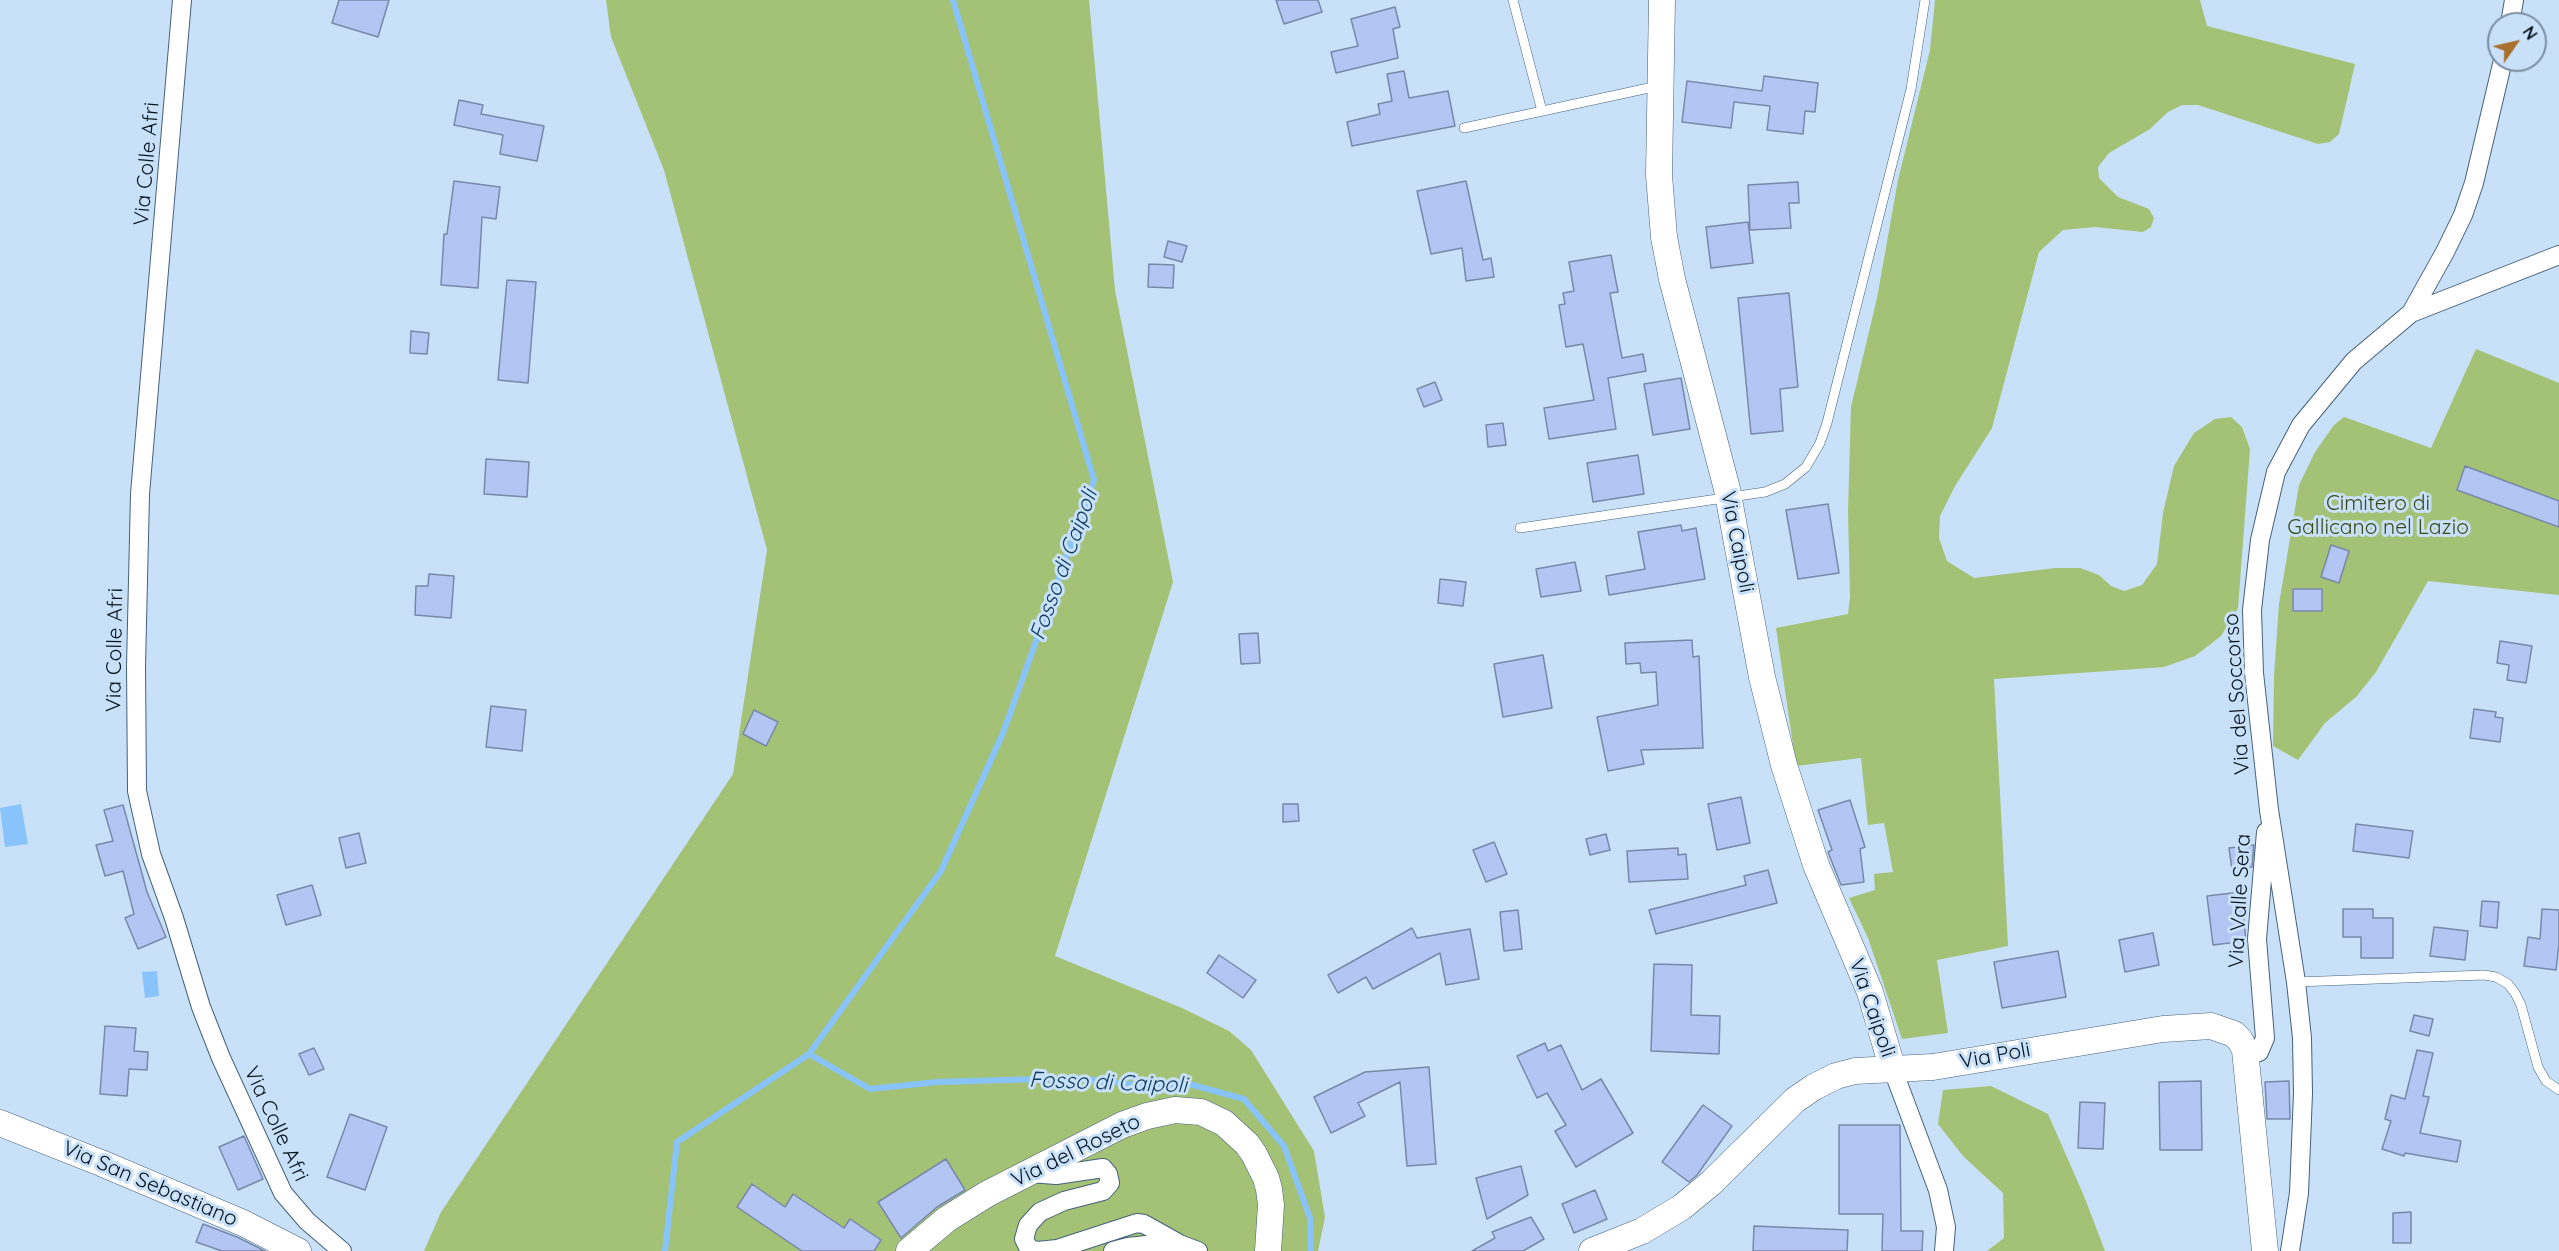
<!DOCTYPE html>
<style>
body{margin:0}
#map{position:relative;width:2559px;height:1251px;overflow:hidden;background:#c8e1f9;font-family:Quicksand,sans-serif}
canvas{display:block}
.north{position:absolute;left:2487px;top:12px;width:60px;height:60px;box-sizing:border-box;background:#c8e1f9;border:2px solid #7b8fa1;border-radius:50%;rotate:56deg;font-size:16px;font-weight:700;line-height:24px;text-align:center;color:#07131d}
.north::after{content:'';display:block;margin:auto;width:21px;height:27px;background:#a9702e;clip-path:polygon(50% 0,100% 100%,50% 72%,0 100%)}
</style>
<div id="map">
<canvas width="2559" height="1251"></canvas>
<div class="north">N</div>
</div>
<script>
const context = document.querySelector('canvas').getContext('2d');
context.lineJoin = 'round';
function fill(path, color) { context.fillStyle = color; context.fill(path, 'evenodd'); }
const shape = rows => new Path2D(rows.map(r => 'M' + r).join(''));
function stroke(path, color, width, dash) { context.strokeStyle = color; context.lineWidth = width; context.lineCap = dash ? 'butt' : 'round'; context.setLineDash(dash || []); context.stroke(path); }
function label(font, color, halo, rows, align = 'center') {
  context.font = font + ' Quicksand,sans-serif'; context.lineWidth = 6; context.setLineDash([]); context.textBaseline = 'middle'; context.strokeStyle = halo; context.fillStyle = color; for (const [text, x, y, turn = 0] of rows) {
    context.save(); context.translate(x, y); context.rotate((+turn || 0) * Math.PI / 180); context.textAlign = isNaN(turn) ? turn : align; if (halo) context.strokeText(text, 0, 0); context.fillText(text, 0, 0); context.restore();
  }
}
fill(shape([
 [606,0,1089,0,1115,290,1173,582,1055,956,1182,1008,1229,1031,1251,1050,1314,1151,1325,1217,1318,1251,424,1251,441,1212,733,774,767,550,664,170,611,37],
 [1935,0,2200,0,2207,26,2355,64,2339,134,2330,142,2318,144,2198,105,2182,105,2168,112,2150,129,2109,153,2098,167,2099,178,2118,197,2149,209,2154,218,2151,227,2143,232,2095,227,2063,230,2039,252,1992,428,1955,486,1940,516,1939,538,1947,561,1974,578,2055,568,2080,568,2099,575,2111,586,2124,591,2142,585,2157,564,2163,513,2174,466,2194,433,2215,419,2231,417,2242,427,2250,449,2238,608,2221,636,2195,656,2164,667,1994,679,2008,946,1937,960,1948,1033,1902,1039,1868,938,1849,898,1875,890,1874,874,1893,872,1884,823,1868,825,1861,758,1796,766,1776,628,1848,614,1850,597,1848,511,1851,407,1877,298,1898,180,1930,50],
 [2476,349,2559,383,2559,595,2428,581,2376,672,2356,697,2325,723,2298,760,2273,746,2274,676,2279,604,2299,485,2315,452,2334,425,2344,417,2431,448],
 [1991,1086,2048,1114,2084,1196,2105,1251,1987,1251,2004,1238,2003,1193,1963,1156,1938,1124,1943,1090]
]), '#a3c276');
fill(shape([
 [21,804,28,844,5,847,0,808],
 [157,971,159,996,145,998,142,972]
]), '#88c4fb');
stroke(shape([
 [953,0,1094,480,1003,733,941,871,809,1054,870,1089,937,1082,1075,1078,1130,1084,1189,1084,1244,1099,1284,1146,1310,1218,1311,1251],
 [665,1251,677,1142,809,1054]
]), '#88c4fb', 6);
const building = shape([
 [339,0,389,0,378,37,332,23,339,0],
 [1276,0,1318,0,1322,12,1284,24,1276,0],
 [1395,7,1400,27,1393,29,1398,58,1336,73,1331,52,1358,46,1351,19,1395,7],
 [1404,71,1409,98,1448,91,1455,126,1352,146,1347,122,1380,114,1378,104,1392,101,1387,74,1404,71],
 [1764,76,1818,83,1815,112,1805,111,1803,134,1767,130,1770,106,1734,102,1731,128,1682,122,1687,81,1762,91,1764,76],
 [459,100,483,105,481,114,544,126,537,161,500,154,503,135,454,125,459,100],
 [454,181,500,187,496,219,482,217,478,288,441,285,444,234,447,234,454,181],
 [1466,181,1483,260,1491,258,1494,277,1466,281,1462,248,1431,254,1417,191,1466,181],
 [1798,182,1799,203,1789,203,1791,228,1750,230,1748,185,1798,182],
 [1748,222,1753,263,1711,268,1706,227,1748,222],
 [1168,241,1187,246,1182,262,1164,257,1168,241],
 [1611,255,1618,292,1610,293,1622,358,1643,354,1646,371,1608,378,1616,429,1549,439,1544,408,1594,400,1583,344,1566,347,1559,305,1565,304,1563,293,1574,291,1569,262,1611,255],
 [1149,264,1174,265,1173,288,1148,287,1149,264],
 [507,280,536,282,528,383,498,380,507,280],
 [1789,293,1798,387,1780,389,1783,431,1751,434,1738,298,1789,293],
 [411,331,429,333,427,354,410,353,411,331],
 [1681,378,1690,429,1653,435,1644,384,1681,378],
 [1435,382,1442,400,1424,407,1417,389,1435,382],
 [1503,423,1506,445,1488,447,1486,425,1503,423],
 [1638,455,1644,494,1593,502,1587,463,1638,455],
 [486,459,529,462,527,497,484,494,486,459],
 [2465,466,2559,501,2559,527,2457,490,2465,466],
 [1828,504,1839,573,1798,579,1786,510,1828,504],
 [1681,525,1682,531,1696,528,1705,579,1609,595,1606,576,1645,569,1638,532,1681,525],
 [2331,545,2349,551,2339,583,2321,577,2331,545],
 [1575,562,1581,591,1541,597,1536,569,1575,562],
 [429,574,454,576,451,618,415,615,416,586,428,586,429,574],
 [1440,579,1466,582,1463,606,1438,603,1440,579],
 [2293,589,2322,589,2322,611,2293,611,2293,589],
 [1258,633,1260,663,1241,664,1239,634,1258,633],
 [1692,640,1693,657,1699,656,1703,748,1641,750,1644,764,1608,771,1597,717,1658,705,1656,672,1641,673,1640,663,1626,664,1625,643,1692,640],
 [2500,641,2532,646,2526,683,2507,680,2509,665,2497,663,2500,641],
 [1543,655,1552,708,1503,717,1494,664,1543,655],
 [491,706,526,710,522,751,486,747,491,706],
 [2474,709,2496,712,2495,717,2503,718,2500,742,2470,738,2474,709],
 [754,710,778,722,766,746,743,734,754,710],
 [1741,797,1750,843,1717,850,1708,804,1741,797],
 [1850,800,1865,847,1860,849,1864,882,1841,885,1828,852,1832,850,1818,810,1850,800],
 [1283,804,1298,804,1299,821,1283,822,1283,804],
 [123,805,147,892,166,937,138,949,125,918,134,914,123,871,105,876,96,845,113,841,104,810,123,805],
 [2356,824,2413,831,2409,858,2353,851,2356,824],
 [359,833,366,863,346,868,339,838,359,833],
 [1606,834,1610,850,1590,855,1586,839,1606,834],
 [1494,842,1507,874,1486,882,1473,850,1494,842],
 [2254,845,2252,867,2232,870,2229,848,2254,845],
 [1678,848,1678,855,1686,854,1688,879,1629,882,1627,851,1678,848],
 [1768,870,1777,903,1656,934,1649,910,1746,885,1744,876,1768,870],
 [312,885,321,915,286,925,277,895,312,885],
 [2241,892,2246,941,2213,945,2207,896,2241,892],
 [2482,901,2499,902,2497,928,2480,926,2482,901],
 [2343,909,2373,909,2373,918,2393,918,2393,958,2361,958,2361,937,2343,937,2343,909],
 [2542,909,2559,910,2559,944,2556,970,2524,966,2528,937,2540,939,2542,909],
 [1518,910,1522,949,1504,951,1500,912,1518,910],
 [2434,927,2468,931,2465,960,2430,956,2434,927],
 [1412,928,1417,938,1470,929,1479,979,1446,985,1440,953,1373,989,1366,977,1338,993,1328,975,1412,928],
 [2153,933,2159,965,2125,972,2119,940,2153,933],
 [2058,951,2066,997,2002,1008,1994,962,2058,951],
 [1219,955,1256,980,1243,998,1207,973,1219,955],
 [1654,964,1692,965,1691,1015,1720,1016,1719,1054,1651,1051,1654,964],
 [2414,1015,2433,1019,2429,1036,2410,1031,2414,1015],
 [105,1026,136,1028,134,1051,148,1052,147,1070,129,1069,127,1096,100,1094,105,1026],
 [1545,1043,1548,1051,1561,1045,1582,1090,1601,1079,1633,1133,1576,1167,1555,1131,1566,1125,1547,1093,1537,1098,1517,1056,1545,1043],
 [314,1048,324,1069,309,1075,299,1054,314,1048],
 [2417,1050,2433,1053,2423,1096,2429,1097,2420,1133,2461,1141,2457,1162,2405,1153,2404,1156,2382,1149,2391,1121,2385,1119,2391,1095,2405,1099,2417,1050],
 [1429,1067,1436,1164,1407,1166,1400,1082,1358,1103,1365,1116,1331,1133,1314,1097,1365,1072,1429,1067],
 [2201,1081,2202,1150,2160,1150,2159,1082,2201,1081],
 [2289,1081,2290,1119,2267,1119,2265,1082,2289,1081],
 [2080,1102,2105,1103,2103,1149,2078,1148,2080,1102],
 [1703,1105,1732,1126,1697,1175,1689,1182,1662,1162,1703,1105],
 [350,1114,387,1127,365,1190,327,1177,350,1114],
 [1839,1125,1900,1125,1901,1231,1923,1231,1922,1251,1882,1251,1883,1214,1839,1214,1839,1125],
 [244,1136,263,1179,238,1190,219,1147,244,1136],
 [946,1159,965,1190,937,1207,901,1238,878,1202,946,1159],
 [1521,1166,1528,1195,1487,1219,1476,1178,1521,1166],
 [752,1184,785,1207,793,1194,844,1228,850,1219,881,1240,874,1251,802,1251,737,1207,752,1184],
 [1595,1190,1607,1219,1574,1233,1562,1204,1595,1190],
 [2411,1212,2411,1243,2393,1243,2393,1213,2411,1212],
 [1531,1217,1544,1239,1523,1251,1472,1251,1495,1238,1492,1232,1531,1217],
 [203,1224,237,1237,265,1251,222,1251,196,1242,203,1224],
 [1754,1226,1848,1230,1847,1251,1753,1251,1754,1226]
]);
fill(building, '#b3c6f3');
stroke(building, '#7988a9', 1.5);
const lane = shape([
 [1513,0,1542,111],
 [1464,128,1658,86],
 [1520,528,1765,492,1785,484,1806,467,1820,443,1827,423,1911,89,1925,0],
 [2296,982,2484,975,2496,977,2508,984,2515,993,2521,1005,2538,1067,2546,1081,2559,1090]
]);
const street = shape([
 [182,0,140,494,136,666,137,791,151,854,174,918,201,1007,221,1058,283,1193,307,1221,342,1251],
 [2510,24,2514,0],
 [2411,313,2559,255],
 [2246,1056,2259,1052,2265,1038,2257,939,2266,832],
 [1893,1070,1938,1190,1946,1227,1944,1251],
 [1030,1173,1056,1175,1103,1168,1108,1174,1110,1183,1103,1191,1064,1201,1040,1212,1028,1225,1024,1239,1029,1249,1038,1251,1057,1249,1137,1223,1144,1224,1178,1243],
 [1113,1251,1128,1247,1174,1242,1198,1251],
 [2290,1251,2299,1193,2303,1093,2302,1038,2296,982,2269,810,2254,673,2252,610,2260,540,2276,472,2301,425,2354,361,2411,313,2445,252,2463,215,2474,183,2503,60]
]);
const secondary = shape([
 [1662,0,1659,175,1664,237,1672,279,1727,489,1762,677,1784,765,1816,865,1870,992,1893,1070],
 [0,1123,101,1163,243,1223,298,1251],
 [909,1251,947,1219,987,1194,1122,1125,1147,1116,1175,1110,1201,1112,1224,1123,1247,1144,1254,1154,1266,1178,1269,1189,1271,1205,1268,1251],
 [1592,1251,1642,1231,1682,1207,1711,1183,1795,1100,1814,1087,1836,1076,1855,1071,1933,1067,2163,1029,2211,1026,2234,1034,2240,1040,2245,1050,2265,1251]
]);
stroke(lane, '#45617b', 10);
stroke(street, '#45617b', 20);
stroke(secondary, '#45617b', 27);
stroke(lane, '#fff', 9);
stroke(street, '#fff', 18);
stroke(secondary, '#fff', 26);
label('21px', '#07131d', '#c8e1f9', [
 ["Via Colle Afri",147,164,-85],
 ["Via Caipoli",1737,542,79],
 ["Via Colle Afri",115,650,-89],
 ["Via del Soccorso",2237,694,-94],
 ["Via Valle Sera",2240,901,-87],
 ["Via Caipoli",1872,1008,71],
 ["Via Poli",1995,1056,-10],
 ["Via Colle Afri",276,1124,65],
 ["Via del Roseto",1076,1151,-26],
 ["Via San Sebastiano",150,1184,23]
]);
label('21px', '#374916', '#c8e1f9', [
 ["Cimitero di",2378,504],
 ["Gallicano nel Lazio",2378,528]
]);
label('italic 22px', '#0f3d61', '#c8e1f9', [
 ["Fosso di Caipoli",1064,565,-70],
 ["Fosso di Caipoli",1108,1083,2]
]);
</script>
